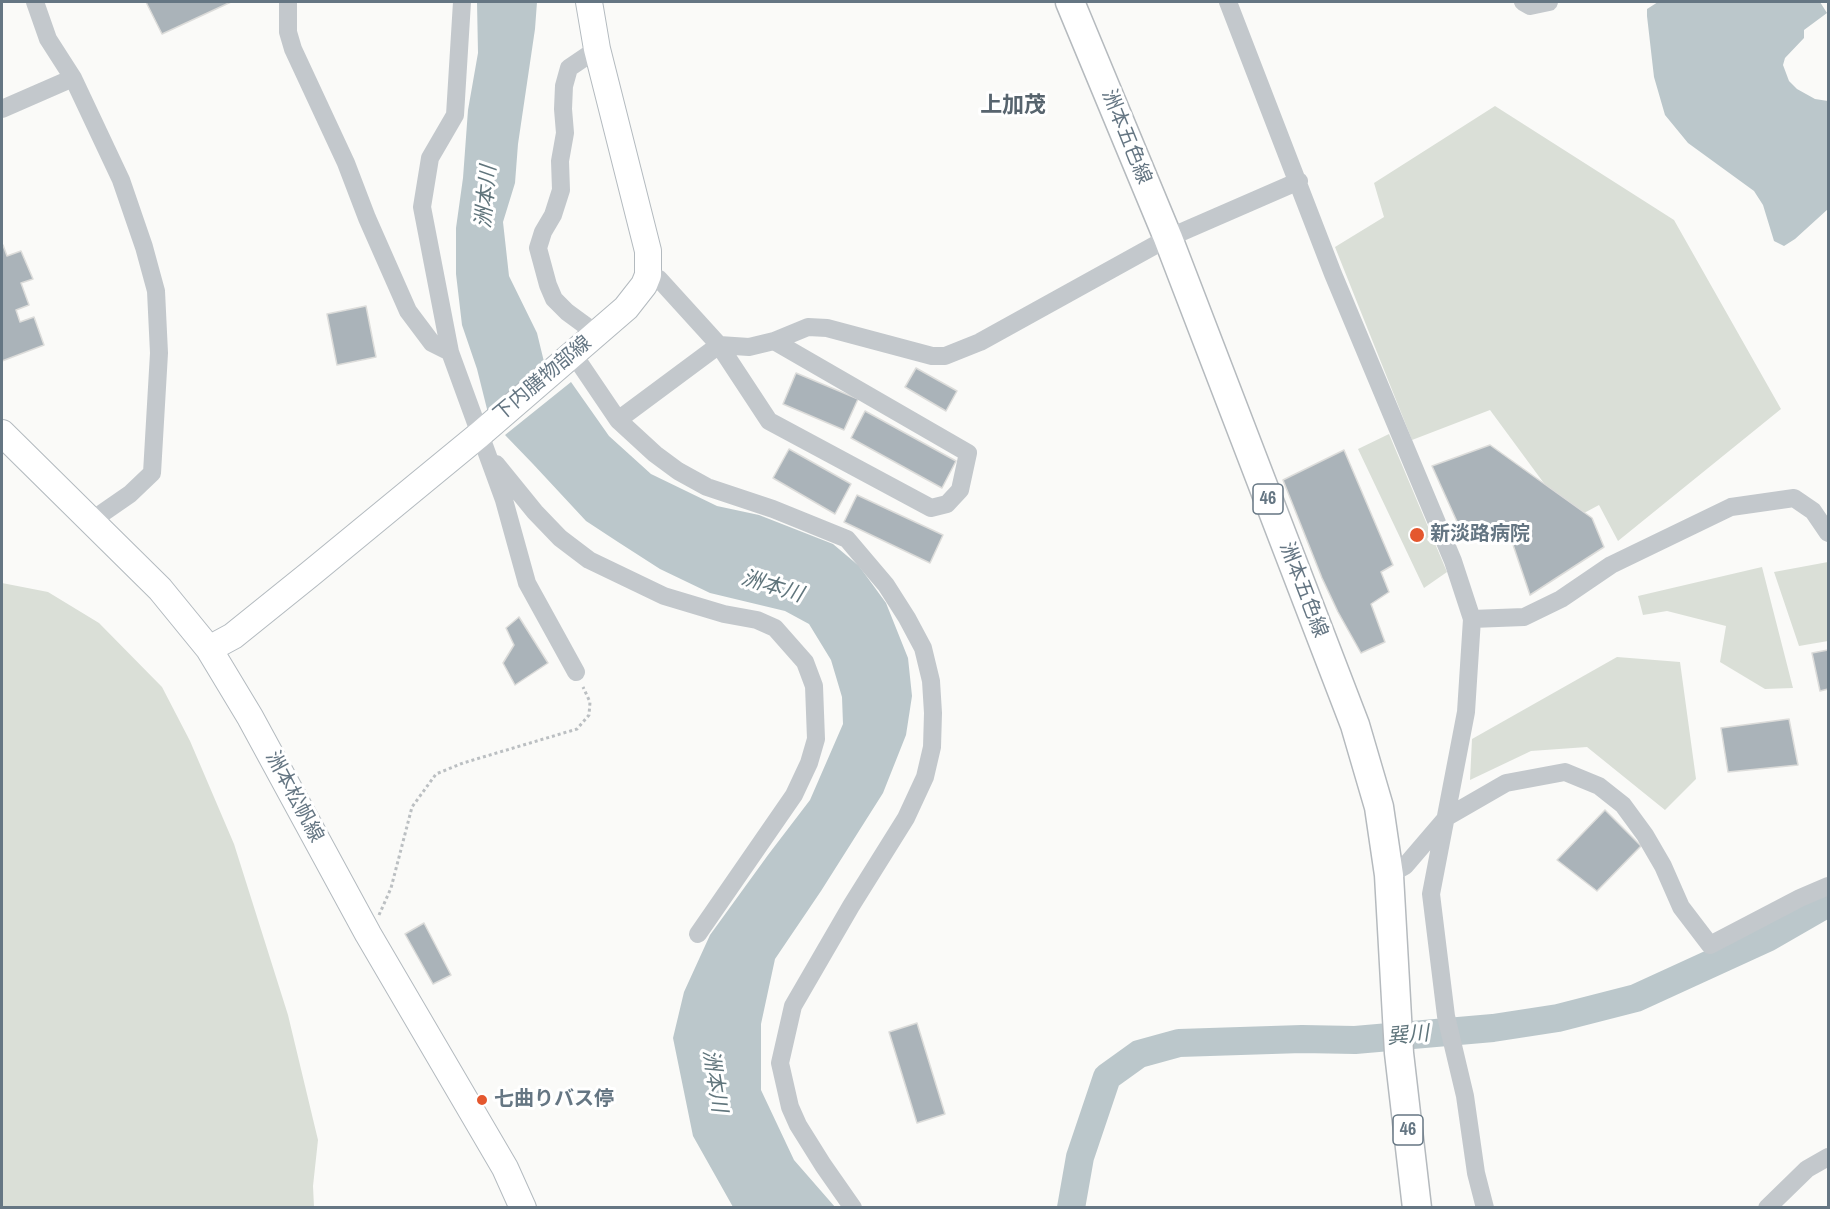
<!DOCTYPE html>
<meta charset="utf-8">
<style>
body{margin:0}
#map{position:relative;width:1830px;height:1209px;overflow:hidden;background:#fafaf8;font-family:"Archivo Narrow",sans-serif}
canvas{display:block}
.frame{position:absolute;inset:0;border:3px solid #657683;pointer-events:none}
</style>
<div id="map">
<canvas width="1830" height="1209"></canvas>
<div class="frame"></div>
</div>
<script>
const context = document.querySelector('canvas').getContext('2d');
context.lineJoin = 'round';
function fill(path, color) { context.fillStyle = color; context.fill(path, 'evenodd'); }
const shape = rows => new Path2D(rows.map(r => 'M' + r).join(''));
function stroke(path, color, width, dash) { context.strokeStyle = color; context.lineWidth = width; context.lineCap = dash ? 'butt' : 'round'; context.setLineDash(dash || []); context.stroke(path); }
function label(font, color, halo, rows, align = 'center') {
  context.font = font + ' "Archivo Narrow","Noto Sans JP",sans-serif'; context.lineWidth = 6; context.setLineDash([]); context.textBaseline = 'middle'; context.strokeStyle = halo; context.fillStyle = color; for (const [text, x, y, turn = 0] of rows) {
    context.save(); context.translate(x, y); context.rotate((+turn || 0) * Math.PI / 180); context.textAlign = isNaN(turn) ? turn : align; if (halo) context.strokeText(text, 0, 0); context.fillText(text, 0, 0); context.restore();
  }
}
fill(shape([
 [1495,106,1674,220,1781,409,1618,541,1599,505,1571,520,1490,410,1412,440,1335,247,1384,217,1374,183],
 [1389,434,1447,572,1424,588,1358,449],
 [1828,562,1828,641,1799,646,1774,572],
 [1762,567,1793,688,1765,689,1720,662,1726,626,1667,611,1643,615,1638,596],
 [2,583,48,592,99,623,162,687,190,741,234,844,288,1015,318,1140,313,1186,314,1207,2,1207],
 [1617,657,1680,662,1696,779,1665,810,1587,747,1531,751,1470,780,1472,739]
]), '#dadfd7');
fill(shape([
 [477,2,537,2,535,29,518,144,515,183,503,222,509,276,537,333,546,370,489,417,477,369,462,325,456,274,456,228,463,178,468,110,478,53],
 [1658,2,1820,2,1827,13,1804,30,1804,38,1785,58,1783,65,1789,81,1797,89,1815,99,1828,101,1828,209,1795,239,1784,246,1774,241,1763,205,1754,191,1688,143,1665,115,1654,77,1647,16,1647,9],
 [571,382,609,436,651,474,717,506,759,515,833,544,859,566,886,603,908,658,912,696,906,735,883,793,821,891,775,959,761,1024,761,1090,794,1160,835,1207,733,1207,693,1136,673,1038,684,992,710,935,768,855,810,800,843,724,842,697,831,660,809,624,785,611,710,593,660,569,618,542,586,521,533,464,505,435]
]), '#bbc7cb');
stroke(shape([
 [1071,1208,1080,1157,1107,1077,1139,1054,1179,1043,1302,1039,1355,1040,1493,1028,1558,1018,1636,998,1767,938,1828,903]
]), '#bbc7cb', 28);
const building = shape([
 [146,2,231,2,162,34,146,2],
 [3,245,7,256,21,251,33,279,21,283,29,305,16,310,20,322,34,317,44,345,2,361,2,246,3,245],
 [366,306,376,357,337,365,327,314,366,306],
 [916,368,957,391,946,411,905,387,916,368],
 [796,373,858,399,844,430,783,404,796,373],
 [865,411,956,461,942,488,851,438,865,411],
 [1490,445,1592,518,1604,547,1530,595,1506,524,1463,535,1432,466,1490,445],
 [789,449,851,484,835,514,773,478,789,449],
 [1344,450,1393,565,1381,572,1389,592,1371,604,1385,642,1361,653,1338,612,1322,578,1283,480,1344,450],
 [857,495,943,535,930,563,844,522,857,495],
 [519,617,548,663,515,685,503,663,514,645,506,628,519,617],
 [1828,650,1828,689,1820,691,1812,653,1828,650],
 [1789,719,1798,765,1728,772,1721,728,1789,719],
 [1605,810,1641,846,1597,891,1557,860,1605,810],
 [424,923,451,975,433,984,405,934,424,923],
 [917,1023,945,1114,917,1123,889,1032,917,1023]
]);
fill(building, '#aab3b9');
stroke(building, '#dcdcda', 1.5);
const secondary = shape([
 [2,433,160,589,209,649,250,717,368,934,505,1168,523,1208],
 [209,649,233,636,310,574,479,435,626,308,644,285,648,275,648,251,597,49,589,2]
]);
const primary = shape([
 [1070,2,1168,238,1355,725,1379,807,1389,875,1399,1053,1417,1208]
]);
stroke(secondary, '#b3babf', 28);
stroke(primary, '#b5babe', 31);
stroke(shape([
 [379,915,391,888,412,807,436,774,463,763,577,729,589,715,590,702,583,687]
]), '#bbbfc2', 3, [3, 3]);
stroke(shape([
 [35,2,48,39,73,78,121,180,144,247,156,291,159,353,152,473,130,494,91,521],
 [288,2,288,32,293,49,346,163,367,218,408,311,432,343,450,352,504,500,527,583,576,672],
 [1228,2,1333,274,1453,561,1472,619,1466,712,1431,894,1446,1016,1465,1096,1476,1173,1485,1208],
 [1523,2,1530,6,1549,2],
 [597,49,569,68,564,86,563,109,565,133,560,161,561,190,553,215,543,232,538,248,548,285,554,299,567,312,597,334],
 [2,109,73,78],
 [648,275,659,279,719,345,749,347,774,341,808,327,827,328,932,356,945,356,980,342,1168,238,1299,181],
 [450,352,422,207,430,158,455,115,462,2],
 [574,355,618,420,655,454,678,471,707,487,773,509,847,539,886,585,907,618,923,648,931,681,933,713,932,747,925,777,906,818,851,906,793,1006,780,1063,790,1107,798,1125,823,1165,853,1208],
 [618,420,719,345,769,421,931,508,947,504,960,490,968,453,774,341],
 [496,464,535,512,560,538,589,560,664,596,724,614,757,620,775,628,805,662,814,686,816,739,809,763,794,795,698,934],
 [1472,619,1524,617,1561,599,1611,565,1731,507,1794,498,1813,511,1828,533],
 [1389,875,1405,866,1447,817,1506,783,1565,772,1599,786,1623,805,1645,835,1663,866,1681,907,1710,945,1800,898,1828,886],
 [1767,1208,1807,1169,1828,1157]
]), '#c3c8cc', 18);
stroke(secondary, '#fff', 26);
stroke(primary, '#fff', 28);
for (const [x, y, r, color] of [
 [1417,535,8,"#e4572e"],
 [482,1100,6,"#e4572e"]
]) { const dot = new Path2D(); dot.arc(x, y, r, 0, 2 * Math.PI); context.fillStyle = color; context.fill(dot); stroke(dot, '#fff', 2); }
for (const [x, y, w] of [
 [1268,499,30],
 [1408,1130,30]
]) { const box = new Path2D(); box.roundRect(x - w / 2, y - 15, w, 30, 4.5); context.fillStyle = '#fff'; context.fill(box); stroke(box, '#657683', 1.5); }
label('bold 18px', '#657683', null, [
 ["46",1268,499],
 ["46",1408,1130]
]);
label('20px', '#657683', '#fff', [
 ["洲本五色線",1126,137,68],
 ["下内膳物部線",543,379,-40],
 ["洲本五色線",1303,590,69],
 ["洲本松帆線",294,797,62]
]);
label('bold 20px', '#657683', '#fff', [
 ["新淡路病院",1430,535],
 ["七曲りバス停",494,1100]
], 'left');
label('italic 21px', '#60757c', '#fff', [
 ["洲本川",487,197,-85],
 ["洲本川",772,587,17],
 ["巽川",1408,1036,-5],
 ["洲本川",714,1081,81]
]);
label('bold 22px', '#57646e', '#fff', [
 ["上加茂",1013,106]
]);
</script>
